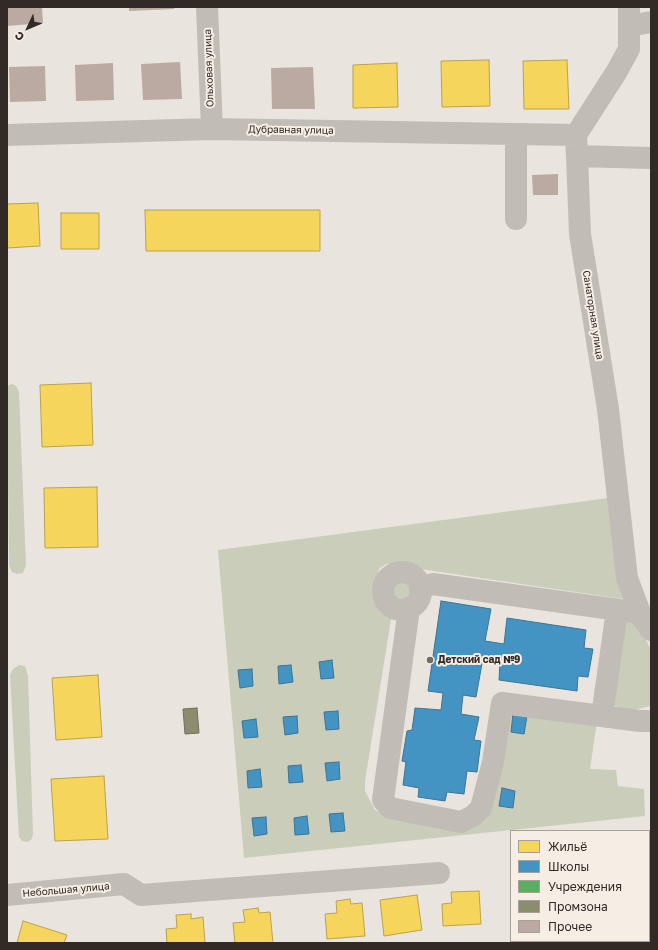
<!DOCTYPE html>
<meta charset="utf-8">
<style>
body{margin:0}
#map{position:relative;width:658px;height:950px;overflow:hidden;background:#e9e4de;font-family:"Golos Text",sans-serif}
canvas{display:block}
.frame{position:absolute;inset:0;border:8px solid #312a26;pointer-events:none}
.legend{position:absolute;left:510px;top:830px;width:140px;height:112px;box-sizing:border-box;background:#f6eee5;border:1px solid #a7a099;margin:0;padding:5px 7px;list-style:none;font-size:12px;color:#312a26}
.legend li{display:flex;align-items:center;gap:8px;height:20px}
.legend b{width:20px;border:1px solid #a7a099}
.north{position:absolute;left:8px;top:8px;width:40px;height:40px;-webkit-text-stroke:3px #f6eee5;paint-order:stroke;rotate:226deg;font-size:11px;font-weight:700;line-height:16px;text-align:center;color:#312a26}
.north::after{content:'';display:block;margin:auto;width:14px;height:18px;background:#312a26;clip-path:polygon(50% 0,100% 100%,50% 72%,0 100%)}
</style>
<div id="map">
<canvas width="658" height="950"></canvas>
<div class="frame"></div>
<ul class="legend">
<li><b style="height:11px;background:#f6d55c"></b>Жильё</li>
<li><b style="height:11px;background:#4393c3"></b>Школы</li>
<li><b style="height:11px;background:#5aae61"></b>Учреждения</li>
<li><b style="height:11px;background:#8c8c6e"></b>Промзона</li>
<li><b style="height:11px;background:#bbaaa2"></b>Прочее</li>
</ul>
<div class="north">С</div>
</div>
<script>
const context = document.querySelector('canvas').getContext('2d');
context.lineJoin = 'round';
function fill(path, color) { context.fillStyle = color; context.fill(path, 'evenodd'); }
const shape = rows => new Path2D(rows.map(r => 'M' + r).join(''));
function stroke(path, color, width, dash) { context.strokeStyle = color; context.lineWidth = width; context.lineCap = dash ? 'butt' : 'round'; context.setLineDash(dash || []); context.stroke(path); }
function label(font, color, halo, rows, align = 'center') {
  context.font = font + ' "Golos Text",sans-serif'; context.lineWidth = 4; context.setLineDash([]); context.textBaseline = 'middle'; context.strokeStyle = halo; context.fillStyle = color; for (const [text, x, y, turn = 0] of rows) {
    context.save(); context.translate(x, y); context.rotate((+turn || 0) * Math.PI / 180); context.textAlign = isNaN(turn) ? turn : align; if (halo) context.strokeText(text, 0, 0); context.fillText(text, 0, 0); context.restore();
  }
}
fill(shape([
 [12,384,16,386,19,392,26,565,23,573,17,574,12,572,9,565,7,386],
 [609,498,623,599,386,564,379,569,376,592,379,600,392,613,365,781,365,791,375,810,384,815,466,825,505,709,597,721,590,769,616,770,618,786,644,789,645,816,244,858,218,550],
 '389 591a12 12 0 1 1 24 0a12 12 0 1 1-24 0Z',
 [633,614,651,650,651,706,633,710,623,709,607,702,620,615],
 [19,665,25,666,28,676,33,835,31,840,27,842,22,841,19,837,10,675,13,669]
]), '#c9cdb9');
const homes = shape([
 [489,60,490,106,442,107,441,61,489,60],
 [567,60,569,109,524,109,523,61,567,60],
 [397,63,398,107,353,108,353,65,397,63],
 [38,203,40,246,7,248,7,204,38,203],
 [145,210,320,210,320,251,146,251,145,210],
 [61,213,99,213,99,249,61,249,61,213],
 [91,383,93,445,42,447,40,385,91,383],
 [97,487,98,547,45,548,44,488,97,487],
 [98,675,102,737,56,740,52,678,98,675],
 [104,776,108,839,55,841,51,779,104,776],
 [479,891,481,924,443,926,442,904,452,903,451,892,479,891],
 [417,895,422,930,384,936,380,900,417,895],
 [350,899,351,904,362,903,365,936,327,939,325,914,337,913,336,901,350,899],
 [258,908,259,913,270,912,273,943,235,943,233,923,245,922,243,910,258,908],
 [191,914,191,919,203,917,205,943,167,943,166,929,177,928,176,915,191,914],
 [23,921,67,935,64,943,17,943,23,921]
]);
fill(homes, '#f6d55c');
stroke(homes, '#bba24c', 1);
const schools = shape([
 [441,601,491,609,485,641,504,644,507,618,586,630,584,648,593,649,588,677,578,676,577,691,499,680,500,662,483,658,476,697,463,695,461,714,479,717,474,740,481,741,477,772,467,771,464,794,447,792,445,801,418,797,419,788,403,785,406,762,402,761,407,731,412,730,415,708,441,710,443,693,428,691,441,601],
 [332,660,334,678,321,679,319,662,332,660],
 [291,665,293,682,279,684,278,666,291,665],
 [252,669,253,686,240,688,238,670,252,669],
 [338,711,339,729,326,730,324,712,338,711],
 [513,714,527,716,524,734,511,732,513,714],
 [297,716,298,733,285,735,283,717,297,716],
 [256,719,258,737,244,738,242,721,256,719],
 [339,762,340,779,327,781,325,763,339,762],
 [301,765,303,782,289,783,288,766,301,765],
 [260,769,262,787,248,788,247,771,260,769],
 [502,788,515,791,513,808,499,806,502,788],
 [343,813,345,831,331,832,329,814,343,813],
 [307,816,309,834,295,835,294,818,307,816],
 [266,817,267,834,254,836,252,818,266,817]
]);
fill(schools, '#4393c3');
stroke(schools, '#3e7494', 1);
const public = shape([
 [649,885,651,885,651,921,649,921,649,885],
 [511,941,580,941,580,943,510,943,511,941],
 [608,941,633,941,633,943,608,943,608,941]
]);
fill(public, '#5aae61');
stroke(public, '#4e864f', 1);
const industry = shape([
 [197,708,199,733,185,734,183,709,197,708]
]);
fill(industry, '#8c8c6e');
stroke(industry, '#716f58', 1);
fill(shape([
 [7,7,42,7,43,23,7,26],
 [129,7,174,7,174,9,129,11],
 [180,62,182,99,143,100,141,64],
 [113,63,114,100,76,101,75,65],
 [45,66,46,101,10,102,9,67],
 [313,67,315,109,272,109,271,68],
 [558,174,558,195,533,195,532,175]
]), '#bbaaa2');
stroke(shape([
 [207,7,212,129],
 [629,7,629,49,617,71,576,135,577,156,580,234,608,409,627,578,642,618,651,630],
 [629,26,651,22],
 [7,135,212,129,576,135],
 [577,156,651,158],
 [516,219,516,134],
 '383 591a19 19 0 1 1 38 0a19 19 0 1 1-38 0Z',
 [420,588,433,584,640,613],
 [409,608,383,800,390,808,461,822,473,816,481,808,493,762,502,703,640,721,651,721],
 [602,716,617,610],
 [7,895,124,884,141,895,439,873],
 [599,941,599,943]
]), '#c2bcb7', 22);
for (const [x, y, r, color] of [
 [430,660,4,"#716b66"]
]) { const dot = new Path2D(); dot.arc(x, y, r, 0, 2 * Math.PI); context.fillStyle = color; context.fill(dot); stroke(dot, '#f6eee5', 1.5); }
label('10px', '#312a26', '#f6eee5', [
 ["Ольховая улица",209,68,-92],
 ["Дубравная улица",291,130,1],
 ["Санаторная улица",593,315,81],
 ["Небольшая улица",66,890,-5]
]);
label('bold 10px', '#312a26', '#f6eee5', [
 ["Детский сад №9",438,660]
], 'left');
</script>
